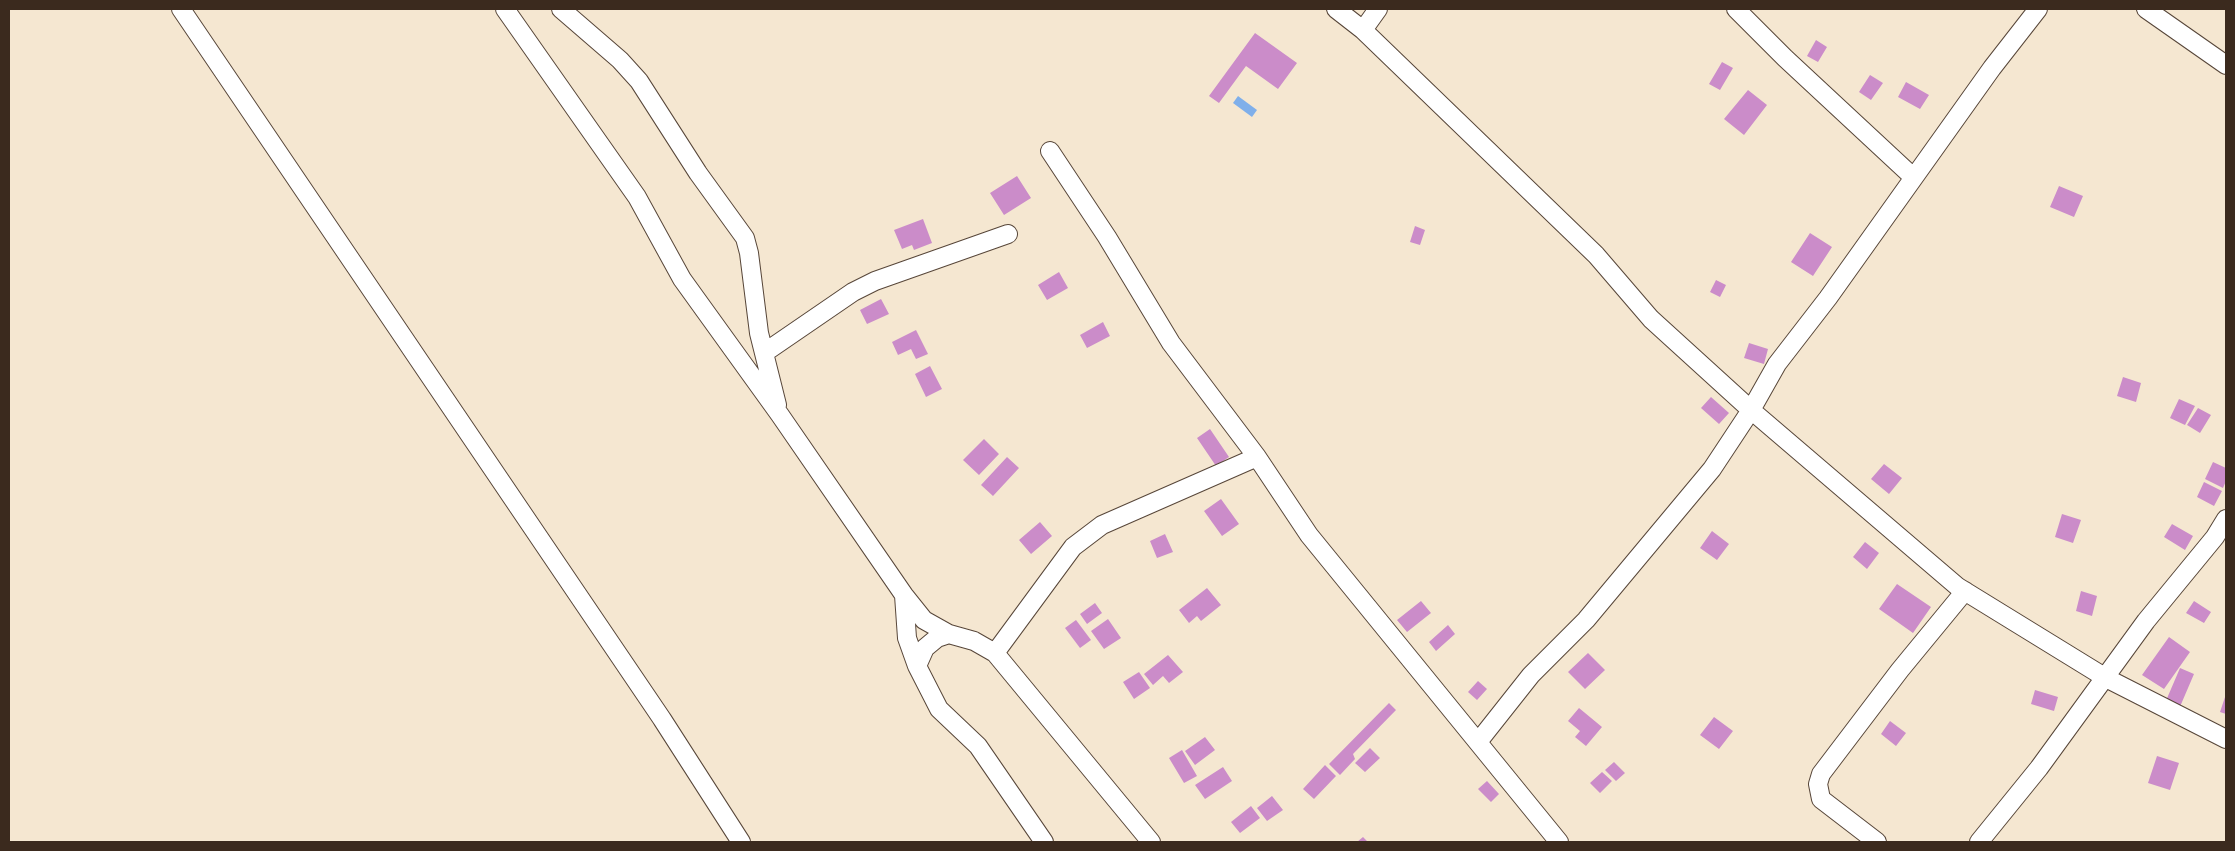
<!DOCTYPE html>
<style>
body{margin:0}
#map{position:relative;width:2235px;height:851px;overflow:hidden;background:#f5e7d1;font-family:Itim,sans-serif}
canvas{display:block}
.frame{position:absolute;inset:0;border:10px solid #3b2a1e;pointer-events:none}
</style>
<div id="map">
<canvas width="2235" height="851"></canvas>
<div class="frame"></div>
</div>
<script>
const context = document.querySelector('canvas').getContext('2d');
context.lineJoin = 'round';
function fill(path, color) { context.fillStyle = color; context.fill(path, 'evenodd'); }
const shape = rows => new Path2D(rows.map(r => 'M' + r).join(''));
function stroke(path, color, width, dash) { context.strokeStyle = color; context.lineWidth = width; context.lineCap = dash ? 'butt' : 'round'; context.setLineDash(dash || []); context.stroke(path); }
fill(shape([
 [1238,96,1257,110,1252,117,1233,103]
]), '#7fafea');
fill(shape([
 [1255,33,1297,63,1278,89,1246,66,1219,103,1209,96],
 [1816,40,1827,47,1818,62,1807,56],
 [1722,62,1733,68,1720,90,1709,84],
 [1870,75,1883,83,1871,100,1859,92],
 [1906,82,1929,95,1920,109,1898,97],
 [1748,90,1767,105,1744,135,1724,119],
 [1017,176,1031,198,1004,215,990,193],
 [2059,186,2083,196,2074,217,2050,207],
 [923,219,932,243,914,250,912,245,902,249,894,230],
 [1415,226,1425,230,1420,245,1410,242],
 [1810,233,1832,247,1813,276,1791,262],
 [1059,272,1068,288,1047,300,1038,285],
 [1716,280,1726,285,1720,297,1710,292],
 [881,299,889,314,867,324,860,310],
 [1103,322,1110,336,1087,348,1080,335],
 [916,330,928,354,916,359,911,349,898,355,892,342],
 [1749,343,1768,349,1764,364,1744,358],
 [930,366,942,389,926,397,915,374],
 [2123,377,2141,383,2136,402,2117,396],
 [1711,397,1729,413,1719,424,1701,408],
 [2179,399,2195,406,2185,425,2170,418],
 [2198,408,2211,415,2200,433,2187,425],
 [1210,429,1229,457,1216,466,1197,438],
 [984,439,999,454,979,475,963,460],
 [1007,457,1019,468,993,496,981,485],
 [2213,462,2226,468,2226,481,2223,488,2205,479],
 [1884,464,1902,478,1889,494,1871,479],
 [2204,482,2222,491,2214,506,2197,497],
 [1221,499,1239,524,1222,536,1204,511],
 [2062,514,2081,520,2073,543,2055,537],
 [1040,522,1052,536,1031,554,1019,540],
 [2172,524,2193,536,2185,550,2164,537],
 [1712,531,1729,544,1717,560,1700,548],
 [1165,534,1173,552,1157,558,1150,541],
 [1865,542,1879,553,1867,569,1853,557],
 [1897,584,1931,607,1913,633,1879,609],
 [1207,588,1221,605,1201,621,1197,616,1189,623,1179,610],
 [2081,591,2097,596,2092,616,2076,611],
 [1421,601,1431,613,1407,632,1397,620],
 [2194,601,2211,612,2204,623,2186,613],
 [1095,603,1102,613,1087,624,1080,614],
 [1108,619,1121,638,1104,649,1091,631],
 [1076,620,1091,640,1080,648,1065,628],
 [1448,625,1455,634,1436,651,1429,642],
 [2169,637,2190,652,2164,689,2142,675],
 [1588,653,1605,670,1585,689,1568,672],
 [1168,655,1183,672,1169,683,1163,676,1153,685,1144,674],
 [2180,668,2194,674,2179,709,2165,703],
 [1139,672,1150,688,1134,699,1123,682],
 [1478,681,1487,689,1477,700,1468,692],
 [2035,690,2058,697,2054,711,2031,704],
 [2226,694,2226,714,2220,712],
 [1389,703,1396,710,1353,754,1355,759,1340,775,1329,764],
 [1579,708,1602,727,1586,746,1575,737,1580,731,1568,721],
 [1714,717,1733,731,1719,749,1700,735],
 [1890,721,1906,733,1896,746,1881,734],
 [1205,737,1215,750,1195,765,1185,751],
 [1370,748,1380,758,1365,772,1355,763],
 [1182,750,1197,776,1184,783,1169,758],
 [2157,756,2179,763,2170,790,2148,783],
 [1614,762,1625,773,1616,781,1605,770],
 [1325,765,1336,776,1314,799,1303,789],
 [1223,767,1232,781,1205,799,1195,785],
 [1602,772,1612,781,1600,793,1590,783],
 [1487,781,1499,794,1491,802,1478,789],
 [1272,796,1283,810,1267,821,1257,808],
 [1251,806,1260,818,1240,833,1231,822],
 [1363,837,1368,842,1357,842]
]), '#cb8cc9');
const minor = shape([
 [181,9,662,719,741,842],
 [505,9,637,197,682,279,780,415,904,595,924,620,949,634,974,641,995,653,1151,842],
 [561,9,620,60,639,81,698,173,745,238,749,253,759,333,777,405],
 [1336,9,1363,30,1596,255,1651,319,1751,410,1958,587,2106,678,2226,739],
 [1736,9,1785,58,1913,177],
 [2146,9,2226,65],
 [1363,30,1378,9],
 [1050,151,1107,237,1171,343,1257,457],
 [764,353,853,292,875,281,1008,234],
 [904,595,907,638,917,666,939,709,978,746,1044,842],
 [995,653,1073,547,1102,525,1257,457,1309,535,1559,842],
 [917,666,925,648,937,638,949,634],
 [1478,742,1531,675,1586,620,1712,469,1751,410,1777,364,1828,298,1992,68,2038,9],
 [1877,842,1821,799,1818,784,1821,774,1900,670,1965,591],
 [1979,842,2039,768,2146,621,2215,537,2226,519]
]);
stroke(minor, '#574639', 20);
stroke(minor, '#fff', 18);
</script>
